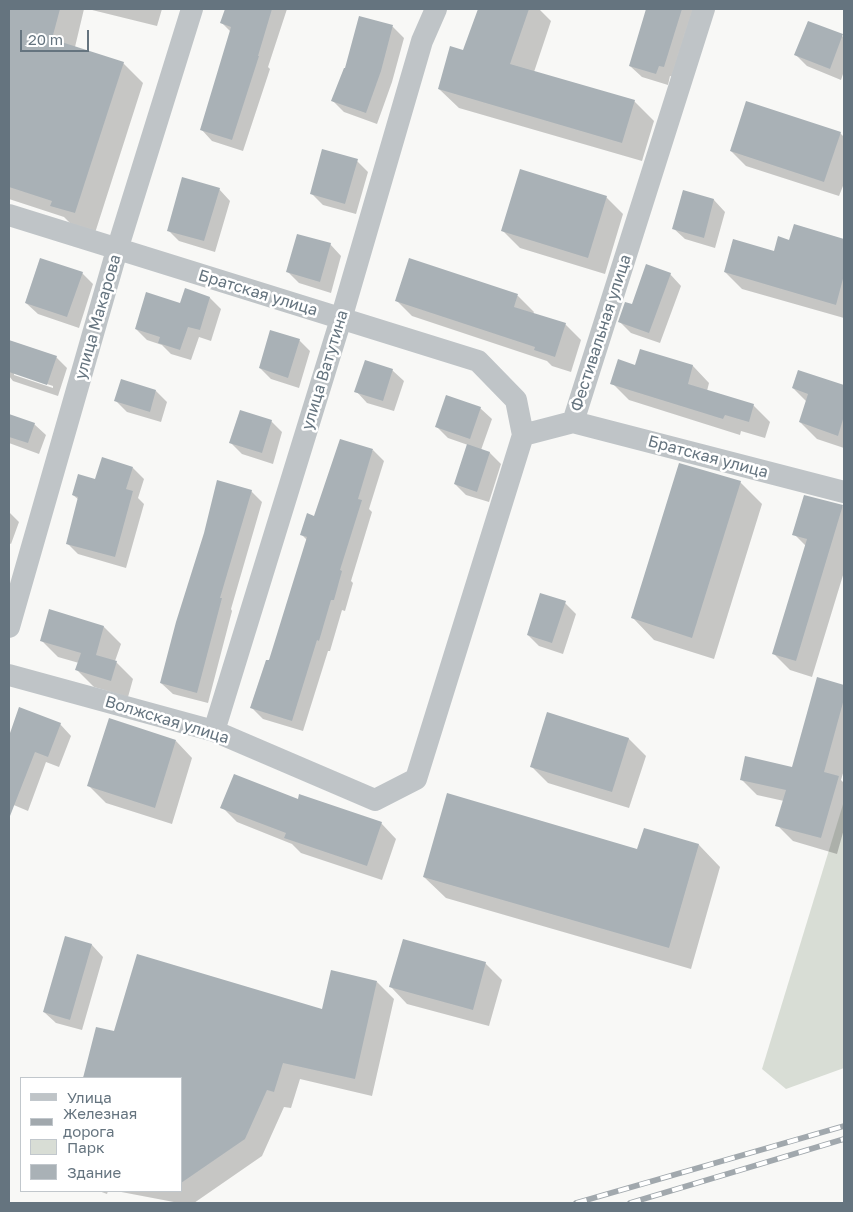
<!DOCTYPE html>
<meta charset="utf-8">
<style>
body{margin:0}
#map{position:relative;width:853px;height:1212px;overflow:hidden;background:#f8f8f6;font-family:"Golos Text",sans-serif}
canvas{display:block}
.frame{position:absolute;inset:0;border:10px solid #65747f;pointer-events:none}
.legend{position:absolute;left:20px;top:1077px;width:162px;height:115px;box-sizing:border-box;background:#fff;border:1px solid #c1c7cc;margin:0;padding:6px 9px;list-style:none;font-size:15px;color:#65747f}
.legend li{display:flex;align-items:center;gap:10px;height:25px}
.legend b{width:25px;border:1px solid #c1c7cc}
.scale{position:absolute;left:20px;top:30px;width:69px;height:22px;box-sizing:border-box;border:2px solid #65747f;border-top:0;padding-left:6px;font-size:15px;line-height:18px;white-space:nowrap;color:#65747f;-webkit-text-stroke:4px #fff;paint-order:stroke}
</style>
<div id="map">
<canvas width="853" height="1212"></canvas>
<div class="frame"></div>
<ul class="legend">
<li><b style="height:6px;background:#bfc4c7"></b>Улица</li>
<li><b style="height:6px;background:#a1a8ad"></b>Железная дорога</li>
<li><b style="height:14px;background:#d8ddd5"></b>Парк</li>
<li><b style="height:14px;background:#a9b1b6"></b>Здание</li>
</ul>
<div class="scale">20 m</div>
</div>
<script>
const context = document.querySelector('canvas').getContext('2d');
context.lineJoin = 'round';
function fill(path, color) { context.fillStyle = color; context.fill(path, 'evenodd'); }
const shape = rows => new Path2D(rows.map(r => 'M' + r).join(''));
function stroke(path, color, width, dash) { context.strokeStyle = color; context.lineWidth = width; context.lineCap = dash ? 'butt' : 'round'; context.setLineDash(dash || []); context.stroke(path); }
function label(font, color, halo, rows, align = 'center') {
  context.font = font + ' "Golos Text",sans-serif'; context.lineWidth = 5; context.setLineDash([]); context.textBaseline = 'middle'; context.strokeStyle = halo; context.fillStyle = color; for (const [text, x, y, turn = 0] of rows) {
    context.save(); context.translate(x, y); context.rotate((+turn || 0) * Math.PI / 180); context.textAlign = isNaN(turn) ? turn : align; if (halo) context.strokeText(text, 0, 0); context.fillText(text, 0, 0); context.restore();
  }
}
fill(shape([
 [844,801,844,1068,786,1089,762,1069]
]), '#d8ddd5');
fill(shape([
 [9,9,84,9,75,47,123,63,143,83,95,233,72,225,64,217,9,199],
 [88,9,162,9,157,26],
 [226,9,287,9,268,67,270,69,243,151,212,141,201,129,231,32,222,23],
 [479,9,539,9,551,21,534,72,634,101,654,121,642,161,459,108,439,89,464,51],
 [650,9,698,9,675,78,670,76,668,85,642,77,630,66],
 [360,18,393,27,404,38,392,82,377,124,344,112,333,101,346,70],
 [808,22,844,37,844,71,841,80,807,66,796,55],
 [840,133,844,137,844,186,843,186,839,196,746,166,731,151],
 [357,161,368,172,356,214,323,205,312,194],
 [219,189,230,201,215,252,179,241,168,230],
 [683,192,714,200,725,212,715,248,685,239,673,228],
 [606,197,623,214,605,274,520,248,503,231],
 [794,226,844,240,844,318,742,289,725,272,775,252,790,241],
 [330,244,341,256,331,293,299,283,288,272],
 [410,260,518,296,534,312,533,314,565,324,581,340,571,372,552,366,547,361,412,316,396,300],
 [82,273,93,284,79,328,38,314,26,303],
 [670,274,681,286,660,343,631,333,620,322],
 [186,290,210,298,221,309,211,341,199,337,191,360,171,354,162,345,147,340,136,329,181,305],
 [299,340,310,351,299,388,271,379,260,368],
 [11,342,56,357,67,368,58,396,13,381,9,376,9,348],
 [14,373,53,386,53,388,14,375],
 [641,351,693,366,709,383,707,391,753,405,770,422,765,438,741,431,740,435,629,400,612,383,636,366],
 [392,370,404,381,394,411,367,403,356,391],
 [799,371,844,386,844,448,817,439,800,422,807,402,793,388],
 [156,391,167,402,161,422,127,412,116,401],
 [480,408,492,419,481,450,490,453,501,464,489,502,466,495,455,484,468,445,448,438,437,427],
 [9,415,34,424,46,435,39,454,9,443],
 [271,421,282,432,273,464,242,454,231,443],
 [373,450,384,461,369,509,372,512,351,581,353,583,345,611,342,610,330,651,328,651,303,731,263,719,252,708,269,662,308,541,301,534],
 [133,468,144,479,138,498,144,504,126,568,78,554,67,543,79,500,73,495,96,480],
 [740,482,762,504,714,659,654,640,633,618],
 [251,491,262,502,231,609,232,611,208,703,173,694,161,683],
 [843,506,844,508,844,572,812,677,790,670,773,653,806,546,794,534],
 [9,512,19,522,11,544,9,543],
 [565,603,576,614,563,654,539,646,528,635],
 [50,611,104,627,121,644,115,661,133,679,128,697,94,687,77,670,79,663,58,657,41,640],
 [818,679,844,686,844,770,841,780,844,783,844,829,837,854,793,841,777,825,784,801,757,795,741,779,793,769],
 [547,714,629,739,646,756,629,808,548,783,531,766],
 [60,724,71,736,59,767,46,762,28,811,9,803,9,732,11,733],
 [176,741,192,758,172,824,106,803,89,786],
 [298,801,381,823,396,839,382,880,301,853,292,844,237,822,222,807],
 [699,845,720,867,691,969,446,898,424,877,638,850],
 [66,938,92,945,103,957,82,1030,56,1023,44,1012],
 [485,963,502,980,489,1026,407,1004,391,987],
 [377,982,394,999,372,1096,300,1079,291,1108,284,1107,262,1156,194,1203,179,1203,116,1191,181,1191,181,1078,83,1078,86,1071,115,1033,323,1010],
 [99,1191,108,1191,107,1194]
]), '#0003');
fill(shape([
 [9,9,60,9,52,39,124,62,75,213,50,206,52,201,9,187],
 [225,9,272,9,258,56,259,56,232,140,200,130,231,27,220,23],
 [478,9,529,9,510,64,635,100,622,143,438,89,450,46,463,50],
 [646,9,682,9,664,67,659,66,656,74,629,66],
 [359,16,393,25,381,71,366,113,331,101,344,68,345,68],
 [808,21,843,34,830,69,794,55],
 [746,101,841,132,824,182,730,151],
 [322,149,358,159,345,204,310,194],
 [520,169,607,196,588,258,501,231],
 [182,177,220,188,204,241,167,231],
 [683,190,714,199,704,238,672,229],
 [794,224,844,239,844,275,836,305,724,272,733,239,774,251,778,236,789,240],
 [297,234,331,243,320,282,286,272],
 [40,258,83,272,67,317,25,303],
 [409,258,518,294,514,307,566,323,555,357,534,350,535,347,395,301],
 [646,264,671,273,649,333,618,322,625,302,632,304],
 [185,288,210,297,200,330,188,327,180,350,158,343,160,337,135,329,146,292,180,303],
 [270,330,300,339,288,378,259,368],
 [9,340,57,356,47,385,9,372],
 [640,349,693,365,688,384,754,404,749,422,725,415,723,419,610,384,618,359,635,365],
 [365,360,393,369,383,401,354,392],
 [798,370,844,385,844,416,838,436,799,422,808,394,792,388],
 [121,379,156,390,150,412,114,401],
 [446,395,481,407,470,439,435,427],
 [240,410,272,420,262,453,229,443],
 [9,414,35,423,28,443,9,437],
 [340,439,373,449,358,499,362,500,340,570,342,571,334,600,331,600,319,641,317,640,292,721,250,708,266,660,269,660,307,537,300,535,307,513,314,516],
 [467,444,490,452,477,492,454,484],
 [102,457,133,467,126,489,133,491,115,557,66,544,78,497,72,495,78,474,95,479],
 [679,463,741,481,692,638,631,618],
 [217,480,252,490,220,598,222,598,197,693,160,683,176,622,204,533],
 [804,495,843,505,796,661,772,654,807,539,792,535],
 [540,593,566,601,552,643,527,635],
 [49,609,104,626,96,655,117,661,111,681,75,670,81,653,40,641],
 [817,677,844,685,844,699,824,772,839,776,821,838,775,826,786,790,740,780,745,756,792,767],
 [19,707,61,723,48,757,35,752,10,816,9,816,9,736],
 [547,712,629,738,612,792,530,767],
 [109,718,176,740,155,808,87,786],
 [234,774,298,799,299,794,382,822,367,866,284,838,286,833,220,808],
 [447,793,637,849,644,828,699,844,669,948,423,877],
 [65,936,92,944,70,1020,43,1012],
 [403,939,486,962,473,1010,389,987],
 [137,954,322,1009,331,970,377,981,355,1079,283,1063,274,1092,267,1090,245,1139,181,1183,181,1078,83,1078,96,1027,114,1031]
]), '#a9b1b6');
stroke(shape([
 [9,215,478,361,516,400,523,435],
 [573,422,844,492],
 [9,627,117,250,192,9],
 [9,675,214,731,375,800,416,779,523,435,573,422,704,9],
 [214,731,341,319,422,41,436,9]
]), '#bfc4c7', 22);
const rail = shape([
 [576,1203,844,1126],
 [630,1203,844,1139]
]);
stroke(rail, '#a1a8ad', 5.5);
stroke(rail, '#fff', 4, [11]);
label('16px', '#65747f', '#fff', [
 ["Братская улица",258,293,17],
 ["улица Макарова",98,317,-74],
 ["Фестивальная улица",601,333,-72],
 ["улица Ватутина",325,370,-73],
 ["Братская улица",708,457,15],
 ["Волжская улица",167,720,17]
]);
</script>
